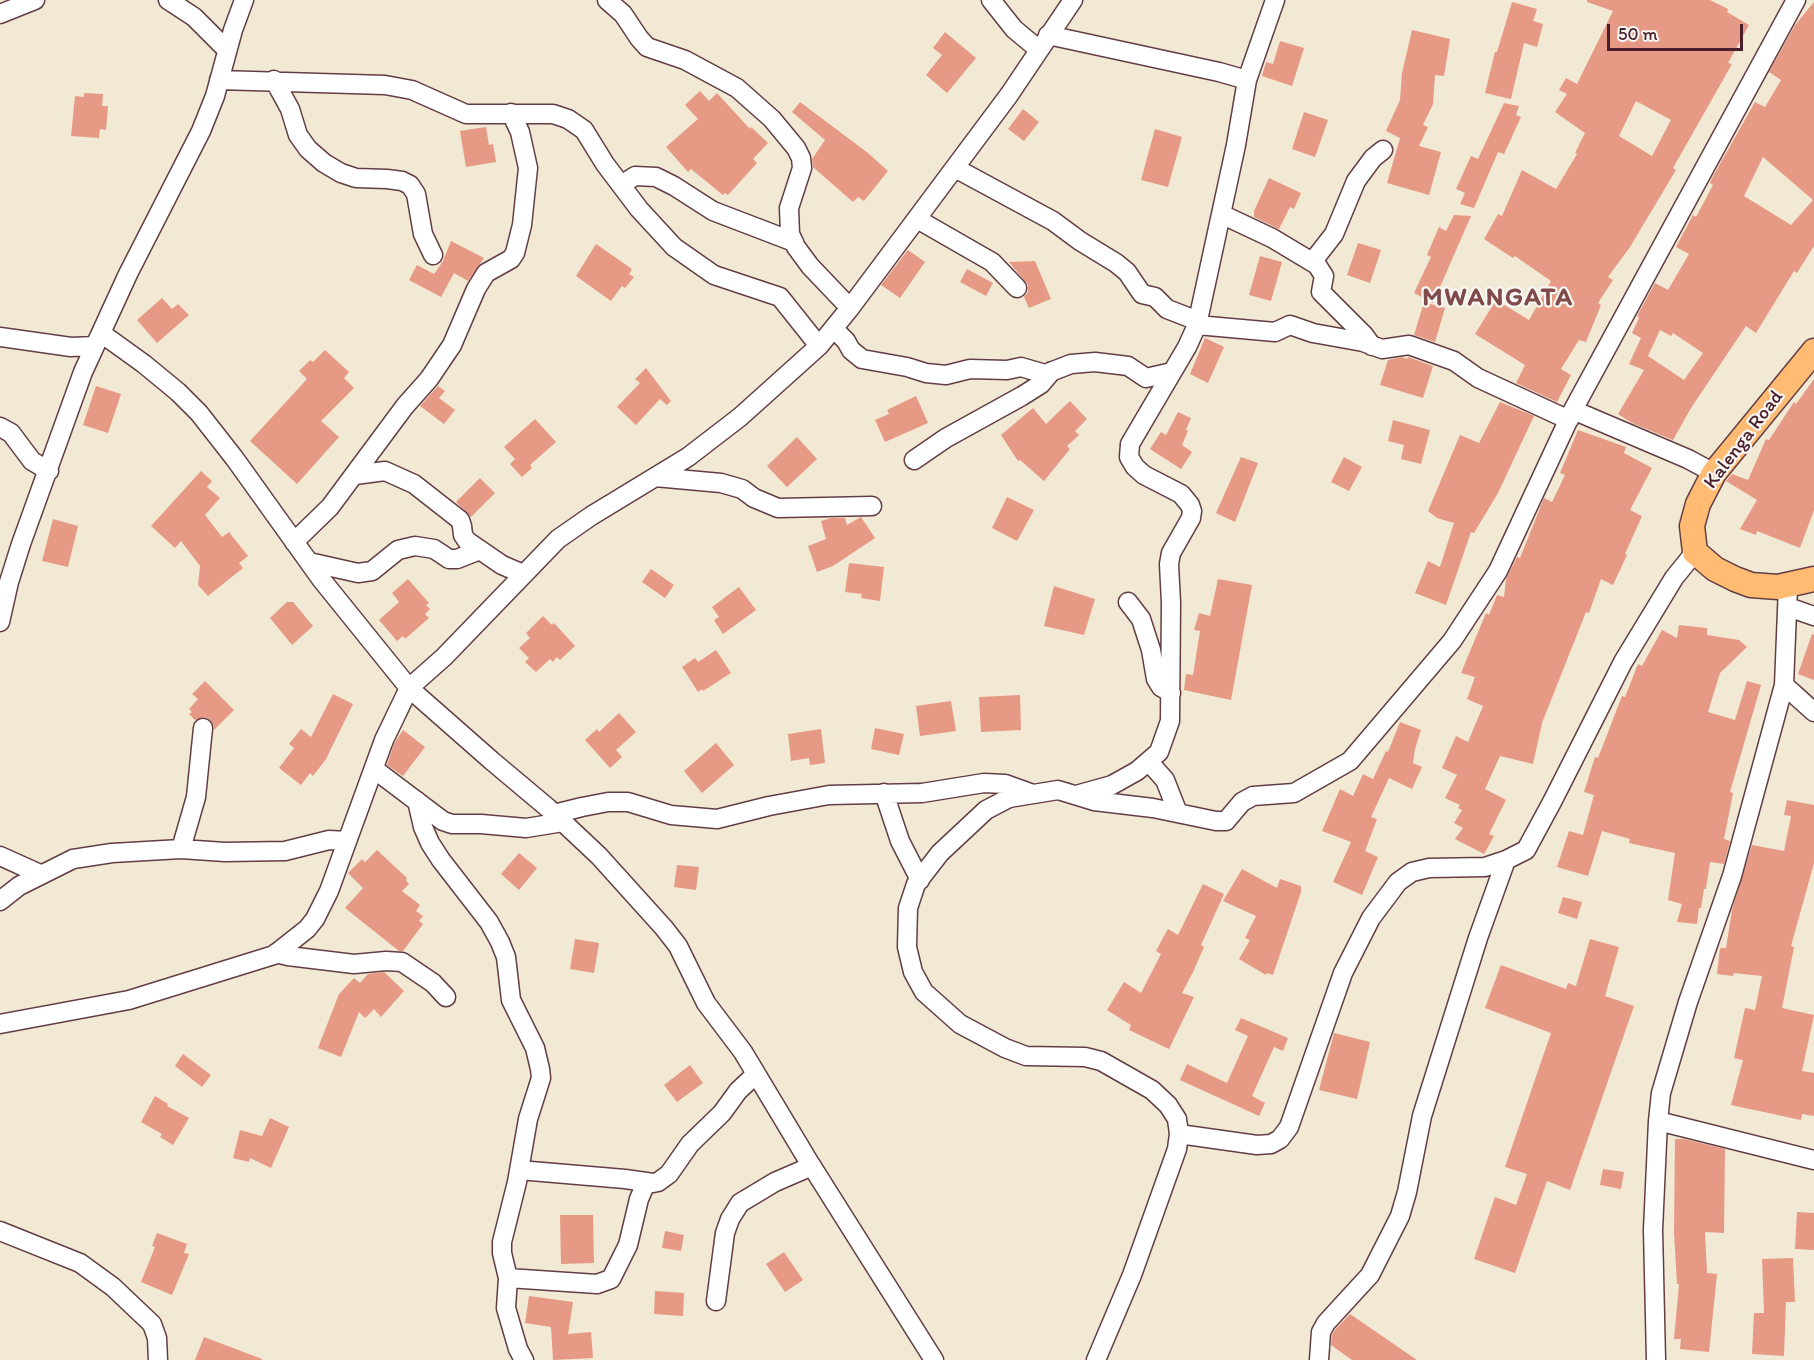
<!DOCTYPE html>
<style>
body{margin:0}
#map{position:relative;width:1814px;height:1360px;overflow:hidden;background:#f2e9d5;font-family:Itim,sans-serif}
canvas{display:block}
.scale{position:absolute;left:1607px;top:24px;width:136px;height:27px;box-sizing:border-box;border:3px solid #4a1f2b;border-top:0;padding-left:8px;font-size:18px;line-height:21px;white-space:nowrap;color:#4a1f2b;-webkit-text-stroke:4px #f6f6f2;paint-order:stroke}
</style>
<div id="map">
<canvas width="1814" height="1360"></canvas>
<div class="scale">50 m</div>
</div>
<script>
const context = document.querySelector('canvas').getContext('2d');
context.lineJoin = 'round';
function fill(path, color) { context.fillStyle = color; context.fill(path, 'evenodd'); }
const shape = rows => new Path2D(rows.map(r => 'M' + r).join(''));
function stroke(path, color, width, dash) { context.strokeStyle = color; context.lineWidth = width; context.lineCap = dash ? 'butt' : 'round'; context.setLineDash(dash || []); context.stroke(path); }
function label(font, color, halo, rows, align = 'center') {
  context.font = font + ' Itim,sans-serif'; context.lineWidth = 4.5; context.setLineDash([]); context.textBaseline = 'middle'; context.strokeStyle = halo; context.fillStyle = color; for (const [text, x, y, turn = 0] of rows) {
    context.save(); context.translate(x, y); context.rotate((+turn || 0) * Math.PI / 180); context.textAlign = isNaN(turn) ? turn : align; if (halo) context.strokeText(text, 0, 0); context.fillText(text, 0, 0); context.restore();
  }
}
fill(shape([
 [1587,0,1710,0,1728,9,1727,12,1749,25,1728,63,1732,64,1673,168,1676,170,1630,247,1608,277,1613,280,1598,303,1601,305,1586,342,1579,340,1561,369,1571,375,1557,402,1516,383,1525,365,1475,334,1496,300,1529,320,1551,281,1515,256,1513,258,1484,239,1498,214,1502,216,1522,170,1556,189,1577,154,1575,153,1585,133,1555,112,1567,94,1559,90,1566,78,1577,84,1613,11,1587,2],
 [1636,101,1671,120,1652,156,1619,136],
 [1512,2,1537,9,1533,21,1543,24,1537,47,1524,43,1511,99,1485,93,1495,52,1497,52],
 [1814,2,1814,246,1797,273,1794,271,1756,333,1746,326,1691,408,1673,440,1632,423,1618,414,1644,370,1629,364,1641,338,1632,333,1639,318,1637,316,1655,283,1668,290,1689,254,1676,247,1693,215,1696,217,1713,185,1710,183,1712,178,1755,102,1765,107,1781,80,1769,72,1795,25],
 [1763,157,1813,200,1791,225,1744,196],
 [1660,330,1671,336,1673,333,1703,353,1684,380,1648,356],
 [1412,30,1450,39,1444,76,1435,75,1433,104,1423,125,1428,127,1419,146,1441,152,1429,195,1387,183,1400,138,1386,131,1400,100,1402,73],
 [945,32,976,58,947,93,926,75,942,55,933,48],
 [1280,41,1304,48,1292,86,1262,76,1266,62,1273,64],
 [700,91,709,101,717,93,750,129,751,127,768,143,753,159,757,163,728,195,725,193,723,195,691,169,688,172,666,147,698,119,685,105],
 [84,93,103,94,102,106,108,106,106,130,100,129,99,138,71,136,75,96,84,97],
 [800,102,868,153,888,171,864,201,858,197,853,202,813,167,812,159,825,140,792,112],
 [1504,103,1519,106,1516,115,1521,117,1504,154,1498,152,1474,208,1460,204,1465,193,1456,189,1471,156,1478,159],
 [1023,109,1039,122,1024,141,1008,129],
 [1304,112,1328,120,1315,157,1292,149],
 [486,127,489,145,493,144,496,162,466,167,460,131],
 [1155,129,1182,137,1168,187,1141,180],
 [1269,178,1301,193,1294,209,1290,207,1279,229,1254,217,1254,211],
 [1454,215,1471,216,1433,303,1414,293,1431,257,1427,255,1439,227,1446,231],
 [451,241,484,258,468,281,454,273,441,297,409,280,417,265,434,274,443,261],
 [1358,243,1381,250,1370,283,1347,275],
 [596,244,632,269,629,274,634,277,625,288,622,286,611,301,576,276],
 [908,250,925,262,900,298,881,285],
 [1260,256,1282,262,1271,301,1249,295],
 [1035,261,1051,299,1029,308,1024,297,1028,292,1028,285,1009,262],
 [967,269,993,283,986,296,960,282],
 [162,298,172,309,178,304,189,315,157,343,137,320],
 [1424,302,1445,308,1435,342,1414,335],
 [1205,338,1224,347,1208,383,1190,374],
 [325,350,349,372,344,378,354,388,321,421,339,437,297,484,250,441,307,379,299,371,310,360,313,362],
 [1402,357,1407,359,1408,357,1433,366,1423,398,1380,385,1388,360],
 [646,368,671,401,667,405,660,399,636,425,617,407,640,383,635,379],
 [1814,379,1814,510,1800,548,1757,531,1756,535,1740,529,1757,500,1726,481,1732,474,1748,480,1766,439,1769,440,1794,402,1796,404],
 [96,386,121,394,108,433,83,425],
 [438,386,445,391,439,398,455,410,444,424,420,406],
 [916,396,928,423,885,442,875,420,889,414,887,410],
 [1070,401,1087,419,1075,431,1079,435,1067,446,1070,449,1044,481,1020,460,1018,461,1001,435,1033,408,1046,424],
 [1500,402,1534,416,1498,493,1474,533,1471,532,1446,605,1415,593,1428,561,1440,567,1454,523,1437,518,1428,511,1460,435,1479,443],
 [1178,412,1191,418,1186,430,1188,431,1182,445,1192,452,1181,469,1150,449,1161,432,1166,435],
 [535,419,556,442,530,465,532,468,522,477,510,464,515,459,504,447],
 [1393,420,1430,430,1421,464,1401,459,1404,445,1388,441],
 [1578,430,1626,447,1624,453,1652,468,1630,510,1642,516,1625,554,1627,555,1613,585,1601,579,1589,613,1586,612,1542,723,1533,764,1500,756,1485,789,1506,800,1489,834,1494,836,1484,854,1455,839,1463,828,1454,823,1462,810,1458,808,1460,805,1445,798,1457,775,1442,768,1456,736,1468,742,1483,706,1467,699,1475,677,1461,673,1486,613,1489,615,1497,595,1504,597,1506,579,1517,557,1520,558,1544,498,1552,502,1565,475,1560,473],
 [797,437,817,459,787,487,767,466],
 [1241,457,1258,463,1235,522,1216,513],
 [1344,457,1362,467,1349,491,1331,482],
 [201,471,212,481,207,487,220,498,205,515,222,537,229,532,248,556,239,563,243,568,208,596,198,585,200,566,181,541,175,548,151,526],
 [480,478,495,493,471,517,456,502],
 [1007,497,1034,510,1017,541,992,528],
 [861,517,875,538,833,566,817,572,808,546,826,539,821,521,831,518,845,518,847,525],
 [53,519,78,526,68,567,42,561],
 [849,563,884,567,880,601,861,598,862,594,845,592],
 [651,569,674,585,665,598,642,582],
 [408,579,429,603,426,605,430,609,425,614,429,618,405,639,403,636,397,641,379,620,399,602,392,593],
 [1218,579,1252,585,1231,700,1184,690,1186,674,1193,675,1200,631,1194,630,1199,613,1210,616],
 [1054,586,1095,599,1084,635,1044,626],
 [739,587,756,610,723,634,714,620,719,617,712,607],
 [287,602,293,602,313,626,292,645,270,618],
 [543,616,552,625,554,623,575,646,560,660,557,657,553,662,550,659,536,672,525,662,529,658,519,648,530,638,526,633],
 [1679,625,1707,628,1707,635,1739,640,1747,647,1720,673,1708,712,1735,720,1747,681,1761,685,1730,792,1733,793,1724,839,1730,841,1724,864,1710,862,1706,889,1704,889,1701,908,1699,908,1697,924,1677,922,1682,904,1668,900,1675,853,1629,843,1630,839,1602,831,1588,876,1557,867,1569,831,1583,835,1594,795,1584,792,1595,757,1598,758,1622,696,1625,697,1638,664,1642,666,1662,630,1677,638],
 [1812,634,1814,635,1814,680,1798,674],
 [716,650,731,673,703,691,702,689,698,692,682,667,695,658,698,662],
 [205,681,234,710,214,730,213,724,209,719,204,717,195,720,189,714,192,712,189,709,198,699,192,694],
 [333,694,353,704,326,759,313,776,310,773,301,785,279,768,294,748,289,744,301,729,311,737],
 [1020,695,1021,730,981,732,979,697],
 [951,701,956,731,920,736,916,706],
 [619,713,636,732,616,750,622,757,610,768,585,740,597,729,599,732],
 [1400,722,1421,730,1415,749,1413,763,1422,767,1412,789,1389,778,1371,817,1377,819,1365,851,1378,857,1362,895,1333,882,1351,842,1322,831,1340,789,1353,796,1363,774,1373,779,1386,751,1388,752],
 [875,728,904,734,899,755,871,749],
 [821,729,825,763,810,765,809,758,791,761,788,734],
 [403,730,425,747,403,776,387,765,394,744],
 [716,743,734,765,702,793,684,771],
 [1787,800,1814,805,1814,863,1791,946,1794,947,1782,1008,1814,1015,1802,1071,1814,1073,1814,1116,1802,1114,1801,1120,1731,1105,1743,1060,1734,1058,1745,1008,1755,1010,1762,976,1734,973,1733,976,1717,974,1720,948,1726,948,1732,910,1752,845,1784,851,1791,816,1784,815],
 [377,850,407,878,406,880,409,884,402,891,420,905,416,911,423,916,419,921,423,924,403,951,399,951,345,908,363,888,348,873,362,859,365,862],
 [519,853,537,868,519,890,501,874],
 [677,865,699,867,696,890,674,887],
 [1242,869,1277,888,1280,879,1301,886,1301,892,1273,975,1267,973,1266,975,1239,959,1250,940,1245,938,1256,916,1223,901],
 [1203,884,1224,894,1201,945,1204,947,1193,972,1182,993,1194,997,1169,1049,1129,1030,1131,1025,1107,1010,1124,982,1141,993,1161,954,1156,951,1164,936,1168,929,1178,935],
 [1563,897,1582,902,1577,919,1558,913],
 [575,939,599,943,594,973,570,969],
 [1590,939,1619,947,1605,996,1634,1006,1570,1190,1547,1181,1515,1273,1474,1259,1495,1197,1516,1205,1527,1174,1505,1167,1551,1033,1485,1008,1501,965,1566,989,1568,983,1576,986],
 [384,972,404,991,381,1017,374,1009,365,1018,359,1012,341,1057,318,1048,339,994,354,978,360,983,368,974],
 [1241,1018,1288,1038,1283,1051,1274,1047,1252,1096,1265,1103,1259,1116,1180,1080,1187,1064,1227,1083,1248,1036,1235,1030],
 [1334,1033,1370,1042,1357,1099,1319,1090],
 [183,1054,211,1075,202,1087,175,1066],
 [690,1065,703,1083,677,1102,664,1085],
 [155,1096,168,1104,167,1106,189,1118,173,1145,160,1137,162,1134,141,1122],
 [270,1118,289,1127,271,1168,250,1158,249,1162,233,1158,240,1130,262,1136],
 [1675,1139,1684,1139,1725,1149,1724,1233,1705,1232,1707,1273,1717,1274,1709,1352,1680,1349,1681,1339,1674,1339,1679,1284,1677,1284,1674,1232],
 [1603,1169,1624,1172,1621,1189,1600,1185],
 [1797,1212,1814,1213,1814,1250,1795,1249],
 [560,1215,593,1215,594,1263,561,1264],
 [665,1231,684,1235,681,1251,662,1248],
 [157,1233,187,1244,184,1253,189,1254,172,1295,141,1282,155,1247,152,1246],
 [784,1252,803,1280,785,1292,766,1264],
 [1793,1258,1795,1302,1786,1302,1784,1356,1752,1354,1754,1313,1764,1313,1762,1259],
 [655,1291,684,1293,683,1316,654,1314],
 [529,1296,573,1302,568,1334,591,1332,593,1358,553,1360,551,1327,525,1323],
 [1350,1314,1417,1360,1352,1360,1331,1345,1332,1335,1335,1330],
 [204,1337,262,1359,262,1360,195,1360]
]), '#e69984');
const minor = shape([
 [168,0,194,17,227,50],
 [607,0,623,14,639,38,647,47,685,60,737,88,772,119,796,148,801,158,802,168,789,208,790,234,796,247,810,266,850,308],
 [991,0,1014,29,1038,49],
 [0,14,35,0],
 [1048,35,1219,72,1247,80],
 [219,80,385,85,412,90,466,114,553,114,568,119,584,130,605,164,639,209,674,247,714,275,780,297,819,346],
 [274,80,290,109,298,135,308,149,324,163,341,173,356,178,387,179,402,181,410,185,416,194,423,234,433,255],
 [955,168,1053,221,1080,241,1116,263,1127,272,1142,294,1155,297,1167,309,1198,321],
 [621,185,635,176,656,177,674,186,713,211,794,242],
 [1221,214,1272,238,1317,265,1324,276,1321,292,1364,335,1372,346],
 [917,219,992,262,1017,288],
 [1313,261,1334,234,1356,181,1373,158,1383,150],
 [1197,325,1275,332,1290,325,1313,333,1363,342,1382,349,1409,345,1454,361,1478,378,1569,420],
 [834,329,846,341,851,350,862,359,907,367,926,373,946,375,970,369,1007,370,1021,367,1045,374,1071,364,1095,362,1128,366,1146,378,1172,372],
 [101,333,144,364,178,392,199,413,235,459,321,579,409,688,492,761,548,808,599,856,664,928,678,946,706,1003,743,1052,806,1157,934,1360],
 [0,337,71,347,95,346],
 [1573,410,1688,459,1714,473],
 [0,427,11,433,32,461,49,471],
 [914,460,946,438,1022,396,1041,384,1052,371],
 [355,475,385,471,414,484,460,520,462,526,463,535,467,541,502,565,523,574],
 [655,477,721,483,742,489,754,498,778,508,872,506],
 [294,542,330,507,405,406,429,379,452,345,476,289,486,273,511,259,515,253,522,225,528,168,520,132,511,113],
 [309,562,358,573,372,571,398,550,415,546,434,549,449,559,457,559,480,550],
 [1128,602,1141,619,1151,650,1156,679,1161,687,1171,693],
 [1788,607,1814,616],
 [0,622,9,582,21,544,83,372,128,274,201,131,215,96,233,30,244,0],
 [1784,685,1814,712],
 [1149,762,1165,780,1178,813],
 [374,769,443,821,452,824,481,824,526,828,563,822],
 [884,793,900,841,920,880],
 [1076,795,1112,785,1137,771,1159,752,1170,721,1171,603,1169,564,1171,553,1191,518,1192,511,1190,505,1181,494,1144,475,1135,467,1129,457,1130,444,1187,347,1197,325,1236,145,1247,80,1275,0],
 [417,801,423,827,430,843,441,860,489,922,500,942,506,957,511,1000,535,1048,540,1069,541,1078,528,1119,517,1182,502,1242,502,1253,508,1278,506,1308,518,1349,524,1360],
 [554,814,582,807,608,802,628,802,671,815,717,819,769,806,829,795,922,793,984,783,1005,784,1030,793],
 [181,849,196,797,203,728],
 [0,856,40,874],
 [0,901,19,886,73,859,112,853,181,849,225,852,285,851,329,840,347,841],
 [276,953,288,956,354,964,386,961,402,962,433,983,446,997],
 [0,1024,129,1000,274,955,307,929,315,919,329,891,384,740,409,688,444,657,558,539,591,516,688,457,740,417,819,346,850,308,1009,95,1073,0],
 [1658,1121,1814,1160],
 [1179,1134,1257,1145,1271,1144,1280,1139,1289,1127,1343,973,1371,918,1398,882,1412,872,1429,868,1485,867,1506,860,1526,850,1552,802,1623,662,1674,578,1695,552],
 [519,1170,625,1179,653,1183,658,1182,669,1174,690,1144,722,1113,738,1091,756,1074],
 [0,1231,80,1263,113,1287,152,1324,157,1338,158,1360],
 [508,1278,597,1284,611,1279,628,1245,639,1199,646,1183],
 [716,1301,725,1233,730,1219,740,1203,775,1182,812,1166],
 [1096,1360,1132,1275,1177,1149,1179,1134,1177,1119,1168,1105,1152,1090,1101,1061,1085,1057,1026,1056,1005,1048,960,1024,924,992,913,972,907,947,908,908,916,884,940,853,986,810,1009,798,1058,790,1094,801,1153,808,1216,821,1226,821,1242,802,1253,796,1294,793,1350,761,1452,641,1498,571,1573,410,1796,0],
 [1319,1360,1321,1332,1326,1323,1370,1275,1400,1216,1407,1192,1422,1116,1478,938,1506,860],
 [1656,1360,1653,1230,1658,1121,1661,1093,1688,1002,1732,876,1784,685,1788,586]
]);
const major = shape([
 [1814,351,1714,473,1698,504,1692,526,1695,552,1715,569,1735,579,1751,585,1778,587,1814,579]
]);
stroke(minor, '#633d44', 21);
stroke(major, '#633d44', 27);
stroke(minor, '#fff', 18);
stroke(major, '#febb71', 24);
label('20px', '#4a1f2b', '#f6f6f2', [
 ["Kalenga Road",1744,440,-53]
]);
context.letterSpacing = '1.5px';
label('bold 26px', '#814a4a', '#f6f6f2', [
 ["MWANGATA",1498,298]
]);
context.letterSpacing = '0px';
</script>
